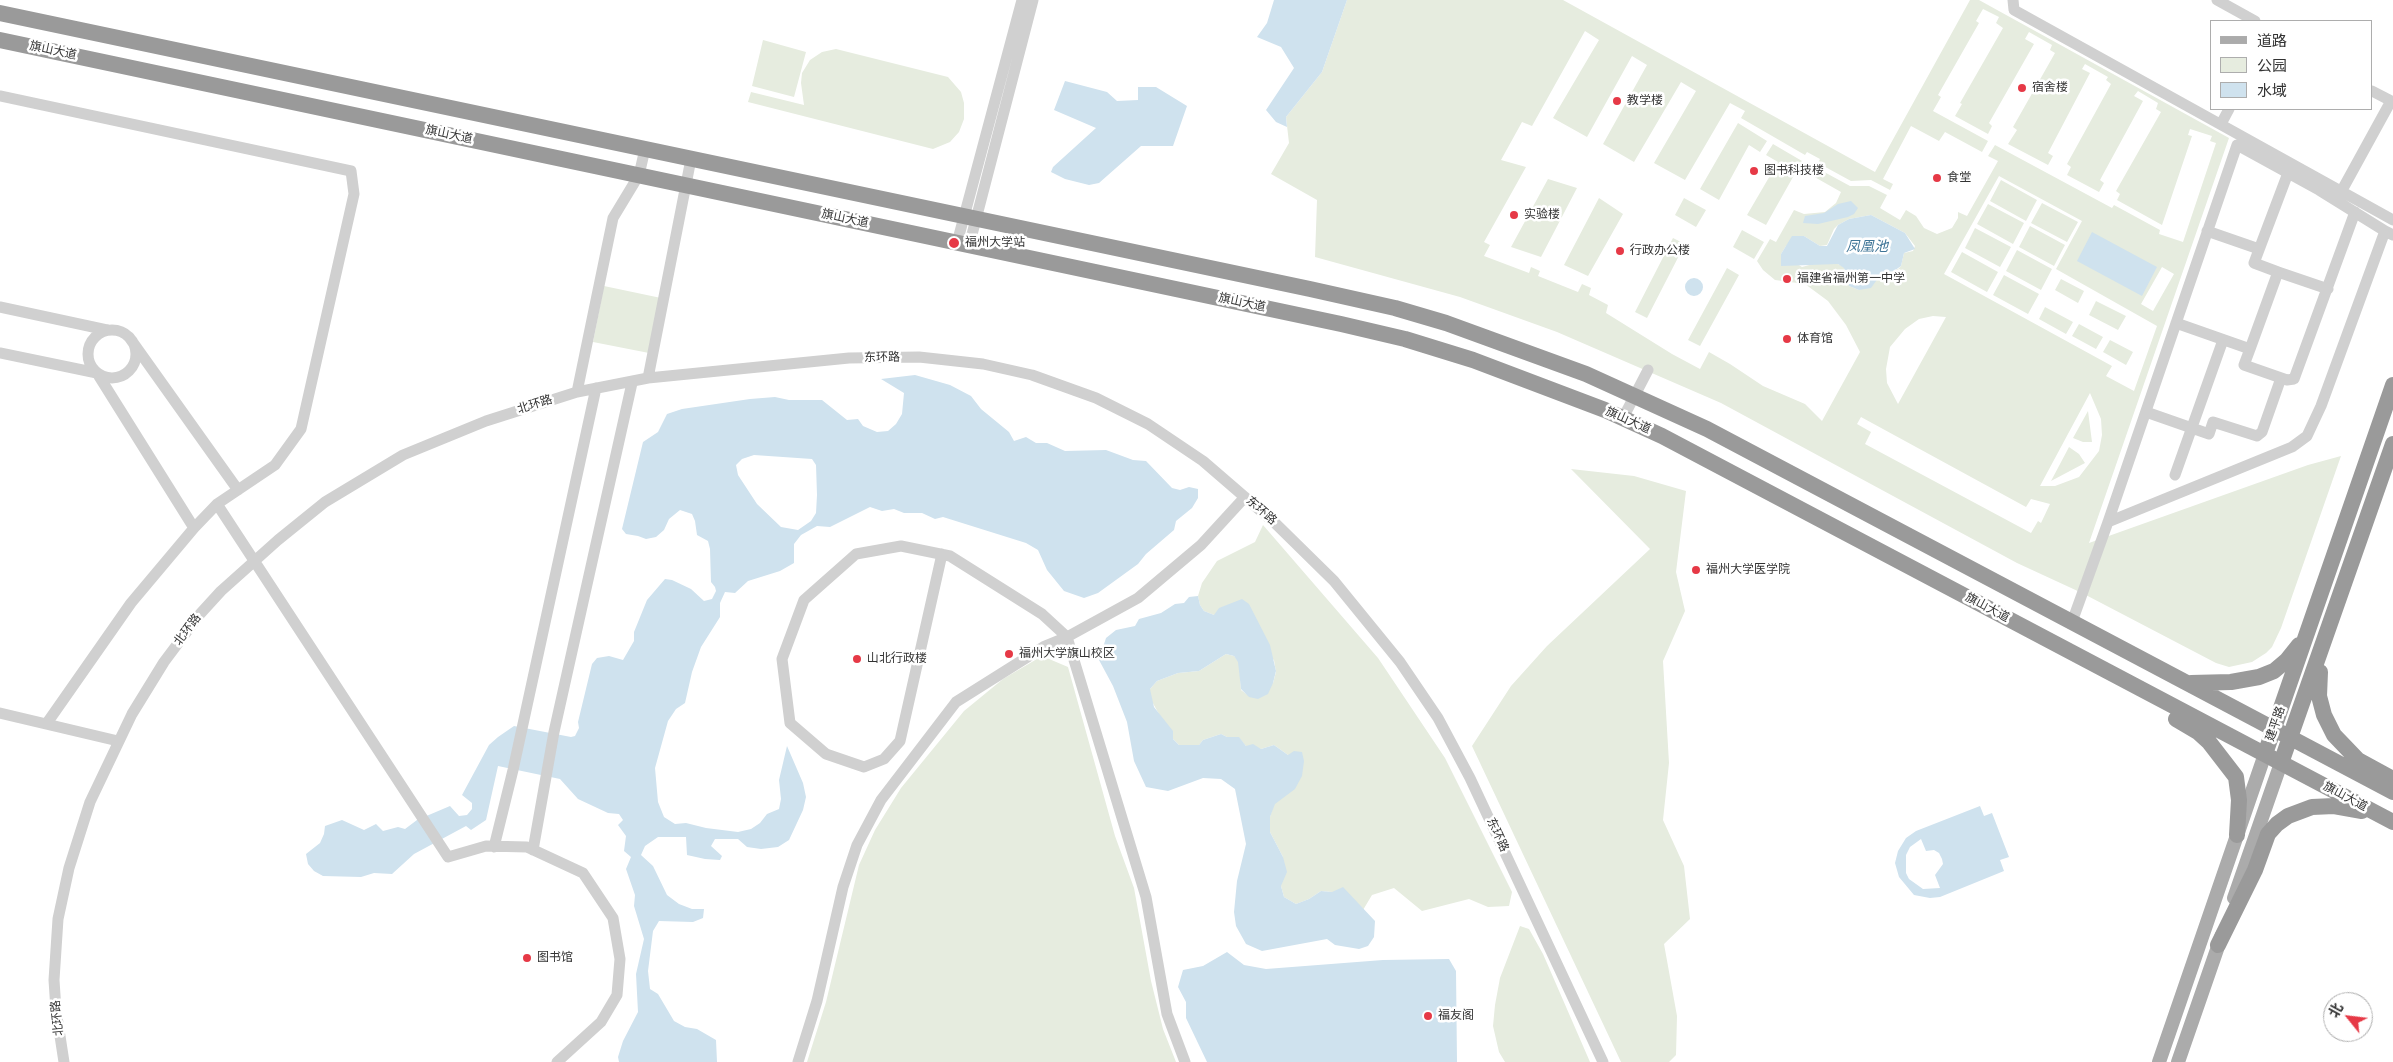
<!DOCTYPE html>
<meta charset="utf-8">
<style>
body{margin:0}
#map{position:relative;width:2393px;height:1062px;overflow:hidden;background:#fff;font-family:Roboto,"Noto Sans SC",sans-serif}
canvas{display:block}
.legend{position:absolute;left:2210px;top:20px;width:162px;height:90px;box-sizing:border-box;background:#fff;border:1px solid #adadad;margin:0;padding:6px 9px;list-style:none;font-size:15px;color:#333}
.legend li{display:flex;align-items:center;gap:10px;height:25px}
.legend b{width:25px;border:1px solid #adadad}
.north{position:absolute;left:2323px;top:992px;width:50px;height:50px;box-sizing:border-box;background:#fff;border:1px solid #adadad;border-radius:50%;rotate:299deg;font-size:14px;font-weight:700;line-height:20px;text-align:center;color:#333}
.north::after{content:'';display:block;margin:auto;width:18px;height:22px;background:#e63946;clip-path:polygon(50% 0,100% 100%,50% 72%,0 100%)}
</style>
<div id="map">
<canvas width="2393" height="1062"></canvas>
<ul class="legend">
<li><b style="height:6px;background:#ababab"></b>道路</li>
<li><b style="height:14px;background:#e6ecdf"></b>公园</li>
<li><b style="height:14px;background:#cfe2ee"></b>水域</li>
</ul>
<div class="north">北</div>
</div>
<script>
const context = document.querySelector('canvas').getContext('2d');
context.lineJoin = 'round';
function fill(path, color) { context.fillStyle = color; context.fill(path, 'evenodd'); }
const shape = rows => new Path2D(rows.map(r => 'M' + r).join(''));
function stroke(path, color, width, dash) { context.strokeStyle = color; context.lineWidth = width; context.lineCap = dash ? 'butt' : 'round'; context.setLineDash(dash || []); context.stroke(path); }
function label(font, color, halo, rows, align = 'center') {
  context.font = font + ' Roboto,"Noto Sans SC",sans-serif'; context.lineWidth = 5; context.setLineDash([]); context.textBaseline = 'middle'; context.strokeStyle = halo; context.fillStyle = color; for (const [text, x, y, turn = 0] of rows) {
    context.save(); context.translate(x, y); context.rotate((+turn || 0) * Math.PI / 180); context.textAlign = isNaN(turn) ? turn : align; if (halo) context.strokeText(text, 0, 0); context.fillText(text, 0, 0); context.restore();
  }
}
fill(shape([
 [1347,0,1563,0,1875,172,1970,0,1979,0,2229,138,2089,543,2308,465,2341,456,2281,628,2272,647,2266,653,2252,662,2229,667,2216,663,2082,593,2017,563,1721,403,1557,332,1460,297,1315,257,1317,200,1271,174,1289,143,1286,117,1322,72],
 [1983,9,1999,17,1996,23,2003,28,1960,103,1962,104,1955,116,1988,134,1992,126,1989,123,2034,44,2025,39,2029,32,2052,45,2050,50,2055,53,2013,127,2017,130,2008,144,2048,165,2053,156,2048,153,2090,73,2082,69,2085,64,2108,77,2106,80,2111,84,2067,164,2071,167,2067,175,2099,192,2104,183,2100,180,2143,101,2134,96,2138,91,2158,103,2156,109,2161,112,2116,191,2120,194,2117,200,2162,225,2192,136,2188,135,2190,129,2212,136,2210,141,2216,143,2183,242,2159,234,2160,230,2114,205,2112,208,1995,145,1988,156,1998,161,1967,216,1958,212,1958,218,1952,228,1937,234,1924,228,1916,216,1906,210,1900,220,1880,208,1887,195,1869,186,1850,186,1815,167,1811,175,1841,192,1836,203,1825,212,1804,214,1794,210,1776,242,1770,239,1757,261,1763,270,1775,280,1805,284,1828,301,1846,325,1860,352,1822,421,1805,404,1763,386,1730,364,1709,352,1700,369,1672,354,1606,313,1608,305,1589,295,1591,288,1582,284,1578,292,1538,276,1540,271,1531,267,1529,273,1484,256,1490,245,1484,242,1526,167,1501,160,1522,122,1532,126,1585,31,1599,40,1553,118,1587,137,1632,56,1647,65,1603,144,1634,162,1681,82,1696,91,1654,163,1685,180,1730,103,1745,111,1741,118,1805,155,1807,152,1820,159,1818,163,1851,181,1871,180,1890,190,1893,184,1883,179,1911,126,1939,141,1945,132,1982,152,1988,141,1933,111,1941,97,1938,95,1979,23,1976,21],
 [1999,176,2082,221,2056,269,2157,326,2134,391,2106,376,2112,366,1944,274],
 [1871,215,1905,233,1915,246,1913,251,1904,253,1901,266,1898,269,1885,272,1878,279,1859,290,1849,286,1844,267,1838,264,1813,264,1802,267,1781,254,1786,246,1804,236,1820,246,1827,245,1834,229,1838,225,1849,219],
 [2162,267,2174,274,2153,311,2141,304],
 [1933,316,1946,317,1898,404,1887,383,1886,369,1890,347,1905,329,1919,319],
 [2090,393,2101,419,2102,435,2099,451,2079,477,2055,486,2040,486],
 [1861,417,2026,507,2031,499,2050,504,2041,523,2038,521,2031,533,1865,444,1871,432,1857,424],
 [763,40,806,52,794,97,752,86],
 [836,49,948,77,961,92,964,103,964,119,959,132,950,142,933,149,748,102,751,92,804,105,801,83,802,73,810,60,822,52],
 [1738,123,1767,141,1760,152,1749,145,1719,200,1700,189],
 [1773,144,1802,161,1766,225,1747,215,1778,162,1766,155],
 [1548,179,1577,188,1541,257,1511,247],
 [2001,180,2037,200,2026,221,1990,201],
 [1599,198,1623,214,1588,276,1564,265],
 [1684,198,1706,210,1696,227,1675,215],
 [2042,203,2078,222,2067,242,2031,223],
 [1988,204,2024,223,2013,244,1977,224],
 [2030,226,2065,245,2054,266,2019,247],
 [1975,228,2011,247,2000,267,1965,248],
 [1742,230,1764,242,1754,259,1733,247],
 [1673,238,1685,244,1647,318,1635,312],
 [2017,250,2052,269,2041,290,2006,271],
 [1962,252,1998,272,1987,292,1951,272],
 [1727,268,1739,275,1700,346,1688,340],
 [2004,275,2039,294,2028,314,1993,295],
 [2061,279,2084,291,2078,303,2055,290],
 [604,286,661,298,649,353,593,342],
 [2096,301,2126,316,2118,330,2089,315],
 [2045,307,2073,322,2066,334,2039,319],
 [2079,324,2103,337,2096,349,2072,336],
 [2110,340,2133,352,2126,365,2103,352],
 [2088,411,2092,442,2083,442,2073,438],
 [2069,447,2079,454,2085,463,2051,481],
 [1571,469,1634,476,1686,491,1676,572,1685,611,1663,661,1669,763,1663,820,1684,866,1690,919,1664,944,1677,1016,1676,1055,1669,1062,1621,1062,1472,746,1511,686,1547,646,1650,549],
 [1263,525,1378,658,1445,758,1512,892,1509,906,1488,907,1469,899,1422,911,1394,888,1372,895,1363,910,1354,900,1332,892,1321,891,1309,899,1296,904,1284,897,1281,886,1283,857,1270,832,1270,817,1288,755,1274,745,1261,749,1246,746,1239,738,1227,737,1221,734,1203,740,1199,745,1179,745,1173,739,1150,698,1150,689,1157,681,1178,673,1199,671,1226,654,1234,656,1239,662,1241,690,1249,696,1273,683,1276,672,1274,660,1214,615,1204,611,1200,605,1198,596,1202,583,1217,561,1255,542],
 [1042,656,1068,667,1115,836,1134,888,1151,981,1163,1029,1176,1062,807,1062,826,1002,859,865,875,830,901,788,964,711,1003,679],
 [1520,926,1529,929,1543,954,1590,1062,1505,1062,1499,1052,1493,1026,1495,1005,1500,978]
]), '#e6ecdf');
fill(shape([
 [1274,0,1347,0,1322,72,1286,117,1287,127,1276,122,1266,110,1294,68,1281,47,1257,37,1267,23],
 [1065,81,1107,92,1117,101,1138,100,1138,87,1156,87,1187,106,1173,146,1141,146,1099,183,1089,185,1065,179,1051,172,1053,167,1096,128,1054,110],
 [1851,201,1858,208,1854,214,1848,217,1818,224,1803,223,1805,216,1824,213,1838,204],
 [1871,215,1905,233,1915,249,1904,253,1901,266,1894,271,1881,274,1871,288,1859,290,1849,286,1844,268,1838,264,1781,266,1781,254,1792,236,1804,236,1820,246,1827,246,1838,225,1849,219],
 [2092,232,2157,267,2142,296,2077,261],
 '1685 287a9 9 0 1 1 18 0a9 9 0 1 1-18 0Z',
 [915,375,950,385,971,396,981,409,1009,432,1014,441,1026,437,1036,443,1047,443,1065,451,1106,450,1133,460,1146,461,1172,488,1180,490,1189,487,1198,489,1198,498,1192,508,1176,521,1174,530,1146,554,1138,564,1098,593,1084,598,1064,591,1047,570,1038,550,1026,543,943,517,935,519,922,513,904,513,894,509,882,511,870,507,830,527,817,526,801,535,794,544,794,563,780,571,748,581,735,593,725,592,720,603,720,617,701,647,692,672,685,703,676,709,668,721,655,768,658,802,664,817,675,824,686,823,706,828,738,832,751,829,760,823,767,814,779,809,781,799,779,780,787,746,803,783,806,797,803,810,789,840,778,847,761,849,747,847,738,839,715,839,711,846,722,856,720,860,705,859,687,855,686,837,658,837,645,846,641,855,653,866,667,895,679,904,692,909,704,909,703,918,693,922,659,921,653,931,648,971,650,989,658,994,674,1021,685,1027,697,1029,716,1040,717,1062,619,1062,618,1057,623,1041,638,1012,636,974,644,939,634,906,635,895,626,869,631,857,624,851,626,836,618,825,623,820,619,814,608,813,578,799,560,779,498,766,486,820,471,830,466,826,414,854,392,874,374,873,361,877,323,876,314,871,308,864,306,854,320,843,324,834,325,826,342,820,364,830,376,824,383,831,398,827,405,829,417,820,450,806,459,816,467,815,472,809,472,803,462,795,489,745,498,737,514,726,571,737,575,736,579,728,578,722,592,664,597,658,609,656,623,660,634,641,634,632,647,600,665,579,672,580,691,589,704,601,712,599,716,591,715,587,711,582,710,549,708,541,697,535,695,521,692,514,680,510,669,519,664,530,656,537,646,539,638,536,626,534,622,529,643,442,658,432,667,414,682,409,750,399,775,397,789,400,822,400,847,420,858,419,863,426,877,432,888,431,896,424,902,414,904,393,881,379],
 [754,455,812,459,816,465,817,495,816,513,811,521,798,530,781,527,757,504,738,475,736,465,742,459],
 [1198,596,1200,605,1204,611,1214,615,1219,608,1242,599,1249,604,1270,645,1276,671,1273,683,1268,694,1258,699,1249,697,1241,689,1238,662,1234,656,1226,654,1199,671,1178,673,1157,681,1150,689,1154,707,1173,731,1173,739,1179,745,1199,745,1203,740,1221,734,1227,737,1239,737,1246,746,1253,744,1261,749,1274,745,1288,755,1294,751,1302,752,1304,761,1302,776,1295,789,1275,804,1270,817,1270,832,1283,857,1287,872,1281,886,1284,897,1296,904,1309,899,1321,891,1332,892,1343,887,1375,921,1374,937,1368,946,1359,949,1335,945,1327,939,1262,951,1246,944,1236,926,1234,912,1237,881,1246,844,1235,789,1221,779,1203,778,1168,791,1146,787,1134,761,1127,722,1113,686,1099,660,1106,638,1116,630,1135,626,1139,619,1161,613,1175,604,1184,603,1189,597],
 [1980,806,1984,816,1992,813,2009,857,2000,860,2004,871,1940,897,1930,898,1914,895,1899,877,1895,863,1898,851,1906,838,1916,831],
 [1921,839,1926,851,1934,850,1939,853,1942,859,1943,864,1935,875,1940,888,1923,889,1909,879,1906,873,1906,855,1910,847],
 [1227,952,1244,965,1266,969,1383,960,1449,959,1456,971,1457,1062,1207,1062,1186,1018,1186,1002,1178,987,1183,970,1203,966]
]), '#cfe2ee');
stroke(shape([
 [2013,0,2014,10,2393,220],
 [2217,0,2255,21],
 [2372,91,2393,102],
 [0,96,351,171,354,194,301,429,275,465,217,504,194,528,131,603,47,723],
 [2221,124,2229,109],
 [2341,192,2391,101],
 [2207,231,2259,249],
 [957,243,1022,0],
 [969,246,1033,0],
 [2278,272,2254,263,2288,173],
 [0,307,107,330],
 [2176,323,2250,349,2278,272,2328,289],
 '88 354a24 24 0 1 1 48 0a24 24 0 1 1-48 0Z',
 [129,337,238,490],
 [2250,349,2244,365,2287,380,2294,379,2355,212],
 [0,353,97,373,194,528],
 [648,378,691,159],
 [577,392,613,218,639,175,645,149],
 [2146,412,2209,434,2213,422,2257,436,2262,432,2281,378],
 [1623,418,1648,370],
 [2175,475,2223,340],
 [217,504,448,857,486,846,527,847,583,873,613,918,620,959,617,995,601,1022,557,1062],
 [2108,522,2292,447,2307,436,2321,406,2385,231,2393,235],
 [942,554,900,741,884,759,864,767,826,754,790,723,782,659,804,600,856,554,901,546,950,556,1042,614,1067,637,1146,897,1167,1014,1185,1062],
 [2072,622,2108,522,2237,145,2319,190,2385,231],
 [0,713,118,741],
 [494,847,513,770,596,388],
 [533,850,554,732,632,383],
 [64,1062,56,1010,54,980,58,919,69,868,90,802,132,714,164,662,200,614,221,591,278,540,325,502,403,455,486,421,577,392,648,378,849,358,919,357,983,364,1032,375,1096,398,1148,424,1203,461,1276,524,1334,581,1400,662,1438,718,1470,778,1603,1062],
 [798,1062,817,1001,843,887,857,845,881,800,956,702,1045,646,1067,637,1138,598,1201,545,1245,497]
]), '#d0d0d0', 11);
stroke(shape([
 [2234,898,2281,763],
 [2159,1062,2265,754],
 [2178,1062,2222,935]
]), '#ababab', 14);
stroke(shape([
 [0,13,1310,289,1395,308,1446,323,1586,374,1707,429,2393,792],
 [0,40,1341,324,1405,339,1473,360,1605,410,1662,436,2393,822],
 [2320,672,2319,696,2324,715,2334,735,2358,760,2393,779],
 [2191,683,2231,682,2259,677,2274,671,2287,660,2299,645],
 [2176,719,2198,732,2209,742,2236,777,2239,800,2237,835],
 [2265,754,2393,385],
 [2281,763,2393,444],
 [2218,945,2255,870,2268,834,2277,824,2288,816,2312,807,2334,806,2362,811]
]), '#9a9a9a', 16);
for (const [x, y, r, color] of [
 [2022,88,5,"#e63946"],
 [1617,101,5,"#e63946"],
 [1754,171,5,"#e63946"],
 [1937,178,5,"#e63946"],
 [1514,215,5,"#e63946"],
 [954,243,6,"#e63946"],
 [1620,251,5,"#e63946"],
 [1787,279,5,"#e63946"],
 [1787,339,5,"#e63946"],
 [1696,570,5,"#e63946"],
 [1009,654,5,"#e63946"],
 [857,659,5,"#e63946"],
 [527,958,5,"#e63946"],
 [1428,1016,5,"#e63946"]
]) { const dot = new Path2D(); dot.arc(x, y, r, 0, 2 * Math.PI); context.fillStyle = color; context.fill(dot); stroke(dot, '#fff', 2); }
label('12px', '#333', '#fff', [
 ["旗山大道",53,51,12],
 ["旗山大道",449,135,12],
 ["旗山大道",845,219,12],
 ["旗山大道",1242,303,12],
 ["东环路",882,358,-1],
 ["北环路",535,405,-17],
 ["旗山大道",1628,421,24],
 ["东环路",1261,511,41],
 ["旗山大道",1987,608,28],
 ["北环路",188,630,-53],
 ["建平路",2276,724,-71],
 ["旗山大道",2345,797,28],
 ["东环路",1497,835,65],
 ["北环路",58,1018,-96]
]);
label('12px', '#333', '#fff', [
 ["宿舍楼",2032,88],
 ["教学楼",1627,101],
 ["图书科技楼",1764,171],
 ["食堂",1947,178],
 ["实验楼",1524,215],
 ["福州大学站",965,243],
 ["行政办公楼",1630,251],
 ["福建省福州第一中学",1797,279],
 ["体育馆",1797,339],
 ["福州大学医学院",1706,570],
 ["福州大学旗山校区",1019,654],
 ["山北行政楼",867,659],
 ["图书馆",537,958],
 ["福友阁",1438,1016]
], 'left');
label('italic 14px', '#3f7597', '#fff', [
 ["凤凰池",1867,247]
]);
</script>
